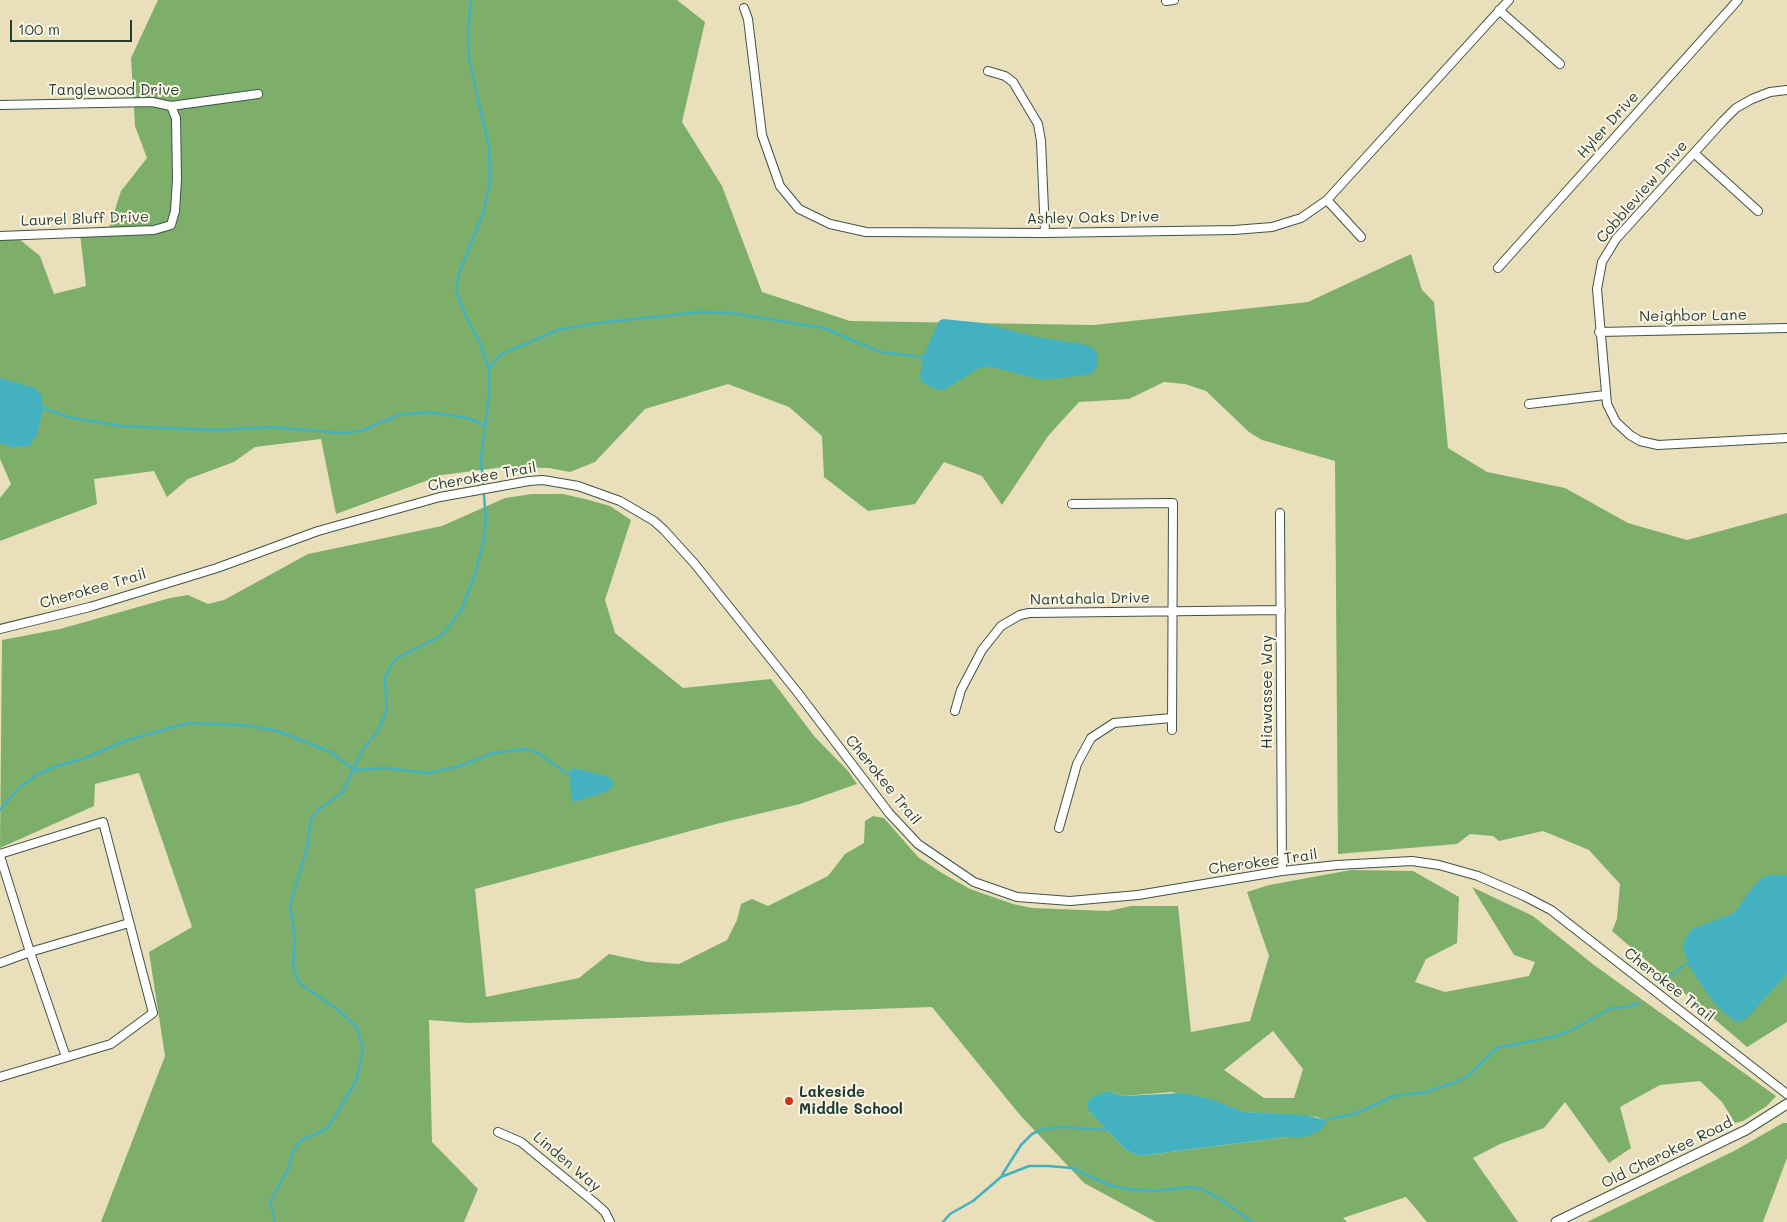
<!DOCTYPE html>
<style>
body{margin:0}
#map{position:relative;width:1787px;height:1222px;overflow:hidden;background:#eadfbb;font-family:Mali,sans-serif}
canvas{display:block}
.scale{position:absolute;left:10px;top:20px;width:122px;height:22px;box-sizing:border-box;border:2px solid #1f3d34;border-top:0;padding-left:6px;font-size:15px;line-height:18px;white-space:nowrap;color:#1f3d34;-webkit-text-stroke:4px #fcf5e5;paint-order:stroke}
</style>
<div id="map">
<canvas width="1787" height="1222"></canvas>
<div class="scale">100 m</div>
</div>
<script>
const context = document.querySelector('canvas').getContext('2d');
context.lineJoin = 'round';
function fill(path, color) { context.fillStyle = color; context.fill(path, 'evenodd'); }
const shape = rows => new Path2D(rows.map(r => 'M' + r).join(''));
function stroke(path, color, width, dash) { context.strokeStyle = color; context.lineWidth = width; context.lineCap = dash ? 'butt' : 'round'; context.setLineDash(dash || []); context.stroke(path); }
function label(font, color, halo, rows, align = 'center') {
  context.font = font + ' Mali,sans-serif'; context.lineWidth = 4; context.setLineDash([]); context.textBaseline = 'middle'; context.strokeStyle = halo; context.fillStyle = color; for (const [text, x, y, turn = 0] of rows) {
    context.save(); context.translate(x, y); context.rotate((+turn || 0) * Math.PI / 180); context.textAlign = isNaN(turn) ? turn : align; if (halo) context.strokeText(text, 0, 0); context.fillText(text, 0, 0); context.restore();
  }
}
fill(shape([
 [158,0,677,0,705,22,682,122,722,186,762,292,850,321,1094,325,1308,302,1411,254,1422,290,1434,302,1448,448,1487,472,1565,488,1628,523,1687,540,1787,513,1787,1022,1747,1047,1612,931,1617,919,1620,884,1589,850,1543,831,1499,841,1493,836,1470,834,1457,844,1338,854,1335,461,1262,440,1249,432,1206,391,1185,384,1164,382,1129,399,1079,402,1048,436,1002,505,982,476,944,462,915,504,868,511,824,477,822,436,789,407,728,384,645,409,595,462,570,472,549,468,504,467,442,475,336,514,321,439,255,447,234,462,188,479,167,497,154,471,94,479,97,504,0,541,0,498,11,484,0,459,0,236,14,235,40,256,54,294,86,286,80,233,108,231,121,191,147,158,135,126,131,58],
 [532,494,563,494,589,500,610,506,631,520,605,600,615,633,683,688,771,679,814,736,848,771,857,784,800,804,720,823,475,889,486,997,579,978,609,954,647,962,679,964,727,940,737,920,741,904,752,899,768,906,828,876,845,854,864,843,865,821,873,816,884,818,918,857,942,873,970,889,1013,904,1032,908,1108,911,1131,906,1178,906,1191,1032,1250,1021,1269,956,1247,892,1269,885,1351,870,1413,871,1459,897,1457,943,1426,959,1415,982,1445,992,1529,976,1535,962,1514,955,1472,887,1533,916,1594,965,1776,1096,1767,1106,1743,1121,1735,1123,1722,1102,1700,1081,1660,1085,1620,1107,1631,1148,1609,1163,1565,1102,1544,1128,1500,1144,1473,1158,1518,1222,1427,1222,1406,1197,1343,1218,1347,1222,1156,1222,1084,1183,1020,1115,932,1007,469,1023,429,1020,432,1142,478,1189,464,1222,101,1222,165,1056,149,952,192,927,139,773,95,784,94,806,0,848,2,640,60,629,170,598,188,595,208,604,224,600,308,554,442,526,505,498],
 [1273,1031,1303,1069,1294,1098,1264,1098,1224,1070],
 [1108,1091,1123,1096,1172,1092,1244,1112,1317,1117,1326,1121,1306,1137,1285,1137,1140,1156,1126,1150,1089,1111],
 [1783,1123,1787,1123,1787,1158,1763,1222,1587,1222,1734,1151]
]), '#7eaf6a');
fill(shape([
 [943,319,983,323,1036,337,1083,344,1093,348,1098,355,1097,366,1093,373,1085,375,1042,380,992,367,981,367,946,389,937,390,921,382,920,376,923,357,939,321],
 [0,378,35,388,42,396,43,408,37,435,29,446,11,447,0,443],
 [573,768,607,776,613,781,613,785,608,791,574,802,571,797,570,776,568,774],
 [1770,875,1787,875,1787,974,1748,1017,1742,1021,1735,1022,1715,1004,1698,980,1688,963,1683,947,1684,941,1692,929,1734,913,1753,887,1762,878],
 [1108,1091,1123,1096,1182,1093,1210,1099,1244,1112,1304,1115,1326,1120,1322,1129,1306,1137,1285,1137,1140,1156,1126,1150,1089,1111,1087,1104,1090,1098]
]), '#44b1c1');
stroke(shape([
 [489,369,499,356,506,352,558,330,597,323,700,312,731,313,824,328,880,352,923,357],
 [43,408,68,417,121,426,217,430,271,427,343,433,361,431,398,415,427,412,462,417,477,421,485,427],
 [0,810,19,788,38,774,57,766,85,758,124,741,188,723,241,725,278,731,331,752,354,770,385,768,428,773,460,766,493,753,525,749,538,753,568,774],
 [1660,980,1667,978,1688,963],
 [1326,1120,1357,1113,1394,1096,1426,1092,1456,1082,1469,1075,1497,1048,1552,1037,1572,1030,1611,1008,1629,1007,1638,1003],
 [1002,1175,1021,1145,1032,1134,1043,1129,1062,1127,1108,1130],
 [275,1222,270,1202,288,1169,294,1149,301,1140,324,1130,331,1123,356,1081,363,1049,357,1027,337,1009,302,985,297,979,293,966,295,938,290,905,307,848,311,819,319,809,342,793,363,749,378,731,387,710,385,678,391,665,397,658,441,636,461,611,474,577,483,544,486,520,481,459,489,396,489,369,479,340,466,317,456,290,459,274,483,213,490,181,489,147,469,59,468,31,471,0],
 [943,1222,950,1214,973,1201,1001,1177,1029,1166,1048,1166,1072,1168,1109,1185,1127,1189,1155,1191,1189,1187,1201,1189,1220,1199,1252,1222]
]), '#44b1c1', 2.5);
const minor = shape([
 [1166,1,1174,0],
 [744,8,748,19,762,135,780,186,799,209,830,224,866,232,1045,233,1234,230,1272,227,1301,218,1327,200,1509,0],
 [1499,10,1560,64],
 [988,71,1005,76,1013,82,1038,124,1041,141,1045,233],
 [1787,90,1770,92,1752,99,1736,108,1723,121,1616,239,1602,262,1597,289,1607,404,1616,422,1630,435,1640,441,1658,445,1787,438],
 [0,105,152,102,171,106,258,94],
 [1694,153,1758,211],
 [1327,200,1361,237],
 [0,236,154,230,171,225,175,211,177,179,176,118,171,106],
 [1498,268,1738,0],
 [1599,332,1787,328],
 [1529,404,1605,395],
 [1072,504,1173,503,1172,730],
 [1280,513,1282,871],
 [0,629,90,607,217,568,318,531,440,497,529,481,543,480,578,486,620,501,654,521,664,530,694,563,798,693,889,813,918,844,974,882,1017,897,1070,901,1138,895,1282,871,1337,865,1412,861,1439,865,1478,876,1524,896,1551,910,1787,1094],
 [955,711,961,690,982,650,1001,626,1020,615,1029,613,1281,610],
 [1059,828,1077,764,1091,738,1114,723,1172,718],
 [0,854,103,822,153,1013,111,1044,0,1077],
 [0,856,30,952,0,963],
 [66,1057,30,952,129,923],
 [498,1132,521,1142,533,1152,594,1202,605,1212,610,1222]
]);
const tertiary = shape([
 [1556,1222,1746,1130,1787,1104]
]);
stroke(minor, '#3d5548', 10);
stroke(tertiary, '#3d5548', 11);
stroke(minor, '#fff', 8);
stroke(tertiary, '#fff', 9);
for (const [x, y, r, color] of [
 [789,1101,5,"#c8321e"]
]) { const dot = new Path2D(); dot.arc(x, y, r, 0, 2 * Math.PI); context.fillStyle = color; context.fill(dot); stroke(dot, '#fcf5e5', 2); }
label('15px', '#1f3d34', '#fcf5e5', [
 ["Tanglewood Drive",114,90],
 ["Hyler Drive",1608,125,-48],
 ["Cobbleview Drive",1642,192,-49],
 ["Ashley Oaks Drive",1093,218,-1],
 ["Laurel Bluff Drive",85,219,-2],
 ["Neighbor Lane",1693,316,-1],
 ["Cherokee Trail",482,477,-10],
 ["Cherokee Trail",93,589,-16],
 ["Nantahala Drive",1090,599,-1],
 ["Hiawassee Way",1267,692,-90],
 ["Cherokee Trail",883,780,51],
 ["Cherokee Trail",1263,862,-8],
 ["Cherokee Trail",1669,985,38],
 ["Old Cherokee Road",1667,1153,-26],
 ["Linden Way",567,1162,40]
]);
label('bold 15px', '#1f3d34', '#fcf5e5', [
 ["Lakeside",799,1092],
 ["Middle School",799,1109]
], 'left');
</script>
